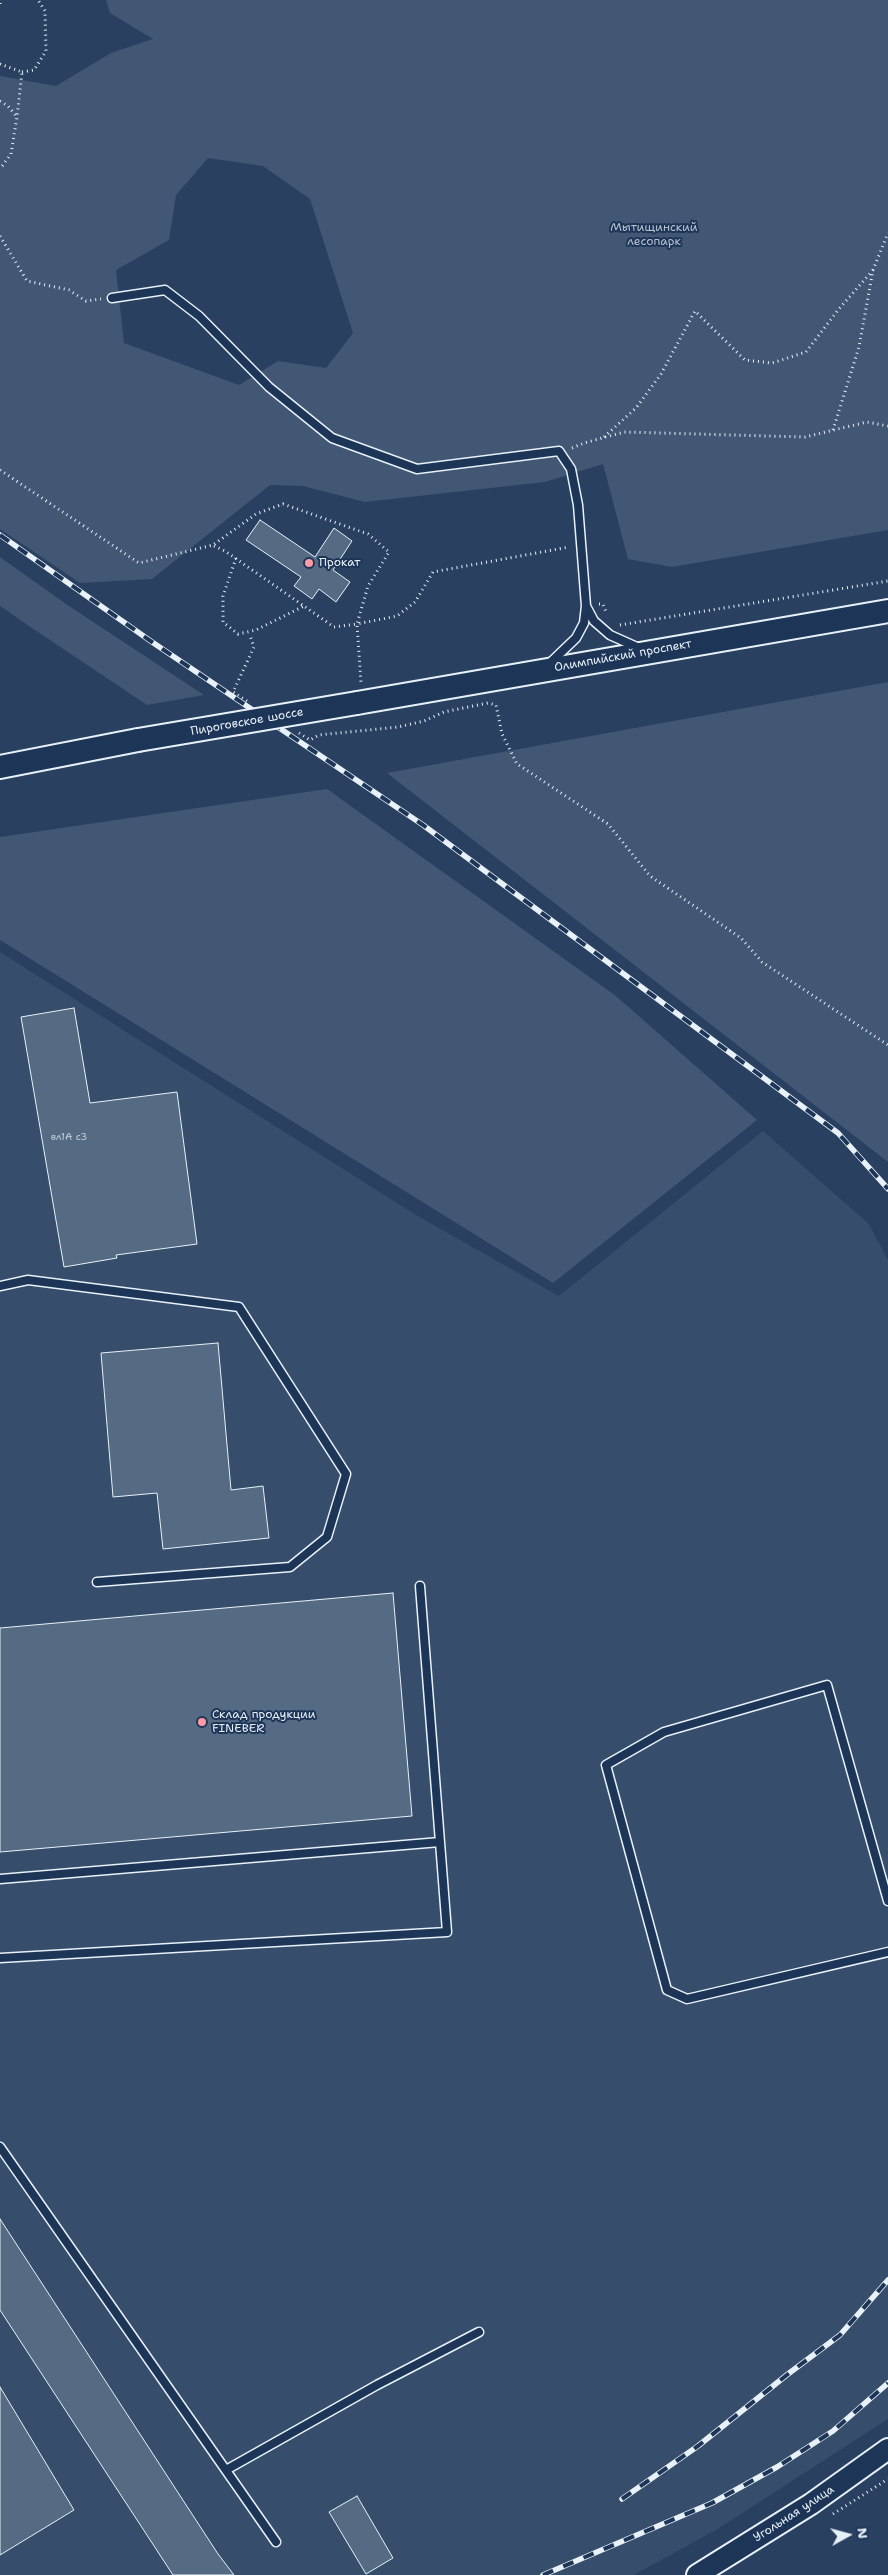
<!DOCTYPE html>
<meta charset="utf-8">
<style>
body{margin:0}
#map{position:relative;width:888px;height:2575px;overflow:hidden;background:#294061;font-family:"Shantell Sans",sans-serif}
canvas{display:block}
.north{position:absolute;left:823px;top:2510px;width:50px;height:50px;-webkit-text-stroke:4px #1d3557;paint-order:stroke;rotate:83deg;font-size:14px;font-weight:700;line-height:20px;text-align:center;color:#e8f1f8}
.north::after{content:'';display:block;margin:auto;width:18px;height:22px;background:#e8f1f8;clip-path:polygon(50% 0,100% 100%,50% 72%,0 100%)}
</style>
<div id="map">
<canvas width="888" height="2575"></canvas>
<div class="north">N</div>
</div>
<script>
const context = document.querySelector('canvas').getContext('2d');
context.lineJoin = 'round';
function fill(path, color) { context.fillStyle = color; context.fill(path, 'evenodd'); }
const shape = rows => new Path2D(rows.map(r => 'M' + r).join(''));
function stroke(path, color, width, dash) { context.strokeStyle = color; context.lineWidth = width; context.lineCap = dash ? 'butt' : 'round'; context.setLineDash(dash || []); context.stroke(path); }
function label(font, color, halo, rows, align = 'center') {
  context.font = font + ' "Shantell Sans",sans-serif'; context.lineWidth = 4; context.setLineDash([]); context.textBaseline = 'middle'; context.strokeStyle = halo; context.fillStyle = color; for (const [text, x, y, turn = 0] of rows) {
    context.save(); context.translate(x, y); context.rotate((+turn || 0) * Math.PI / 180); context.textAlign = isNaN(turn) ? turn : align; if (halo) context.strokeText(text, 0, 0); context.fillText(text, 0, 0); context.restore();
  }
}
fill(shape([
 [0,952,416,1215,559,1296,763,1131,869,1224,888,1260,888,2419,716,2530,634,2575,0,2575]
]), '#364d6b');
fill(shape([
 [106,0,888,0,888,530,672,567,628,559,603,464,545,482,365,502,303,486,270,485,152,579,80,583,0,529,0,76,56,86,111,53,153,39,110,13],
 [208,158,263,166,310,199,353,333,326,368,278,361,239,385,124,343,116,270,169,240,176,195],
 [0,557,66,604,204,695,147,705,29,626,0,606],
 [888,682,888,1162,387,773],
 [327,789,616,996,757,1120,553,1283,0,940,0,837]
]), '#415774');
const building = shape([
 [260,520,315,557,334,528,352,541,333,570,350,582,336,602,319,589,312,599,294,586,301,577,246,540,260,520],
 [74,1008,90,1103,177,1092,197,1244,116,1255,117,1258,64,1267,21,1017,74,1008],
 [218,1343,231,1490,263,1486,269,1538,163,1549,157,1493,113,1497,101,1353,218,1343],
 [393,1593,412,1816,0,1852,0,1628,393,1593],
 [0,2219,218,2554,234,2575,173,2575,0,2310,0,2219],
 [0,2387,74,2510,0,2555,0,2387],
 [357,2496,393,2558,366,2574,329,2512,357,2496]
]);
fill(building, '#556a83');
stroke(building, '#e8f1f8', 1);
const service = shape([
 [112,298,165,290,199,316,269,387,332,438,417,469,559,451,571,469,578,505,586,606,584,623,576,638,550,663],
 [586,606,594,621,610,635,639,648],
 [0,1286,28,1280,239,1307,346,1474,327,1537,290,1567,97,1582],
 [0,1879,440,1842],
 [888,1901,827,1685,664,1732,606,1765,667,1990,687,1999,888,1952],
 [0,1958,447,1932,420,1586],
 [0,2147,276,2542],
 [226,2470,377,2385,479,2332]
]);
const tertiary = shape([
 [697,2575,811,2504,888,2449]
]);
const secondary = shape([
 [357,703,888,611],
 [0,767,138,740]
]);
stroke(service, '#e8f1f8', 11);
stroke(tertiary, '#e8f1f8', 24);
stroke(secondary, '#e8f1f8', 26);
stroke(shape([
 [0,4,0,0],
 [0,64,22,72,17,117],
 [22,72,34,70,46,51,45,11,38,0],
 [0,101,8,106,17,117,11,154,0,169],
 [0,236,27,281,69,290,86,301,101,299],
 [833,430,859,347,873,270,888,233],
 [604,437,636,408,661,374,695,311,745,360,772,363,806,352,838,310,873,270],
 [572,448,584,443,624,432,805,437,867,422,888,426],
 [0,470,139,563,213,545,256,514,283,504,368,534,389,552,368,586,357,624,397,616,415,602,433,572,569,547],
 [214,546,225,551,334,627,357,624,361,683],
 [236,558,223,596,223,622,238,634,256,630,304,606],
 [599,604,603,604,606,612],
 [620,625,888,581],
 [247,701,233,692,254,647,250,636],
 [299,733,310,740,319,735,398,727,424,721,444,712,488,703,496,705,502,734,517,764,608,824,650,876,741,938,762,962,888,1045],
 [833,2514,888,2479]
]), '#e8f1f8', 3, [1, 4]);
stroke(service, '#1d3557', 8);
stroke(tertiary, '#1d3557', 20);
stroke(secondary, '#1d3557', 22);
const rail = shape([
 [0,535,152,642,423,825,838,1133,888,1189],
 [622,2499,698,2446,788,2374,840,2335,888,2280],
 [543,2575,712,2503,777,2467,833,2431,888,2383]
]);
stroke(rail, '#e8f1f8', 5.5);
stroke(rail, '#1d3557', 4, [11]);
const secondaryBridge = shape([
 [138,740,357,703]
]);
stroke(secondaryBridge, '#e8f1f8', 26, []);
stroke(secondaryBridge, '#1d3557', 22);
for (const [x, y, r, color] of [
 [309,563,5,"#ff9aa2"],
 [202,1722,5,"#ff9aa2"]
]) { const dot = new Path2D(); dot.arc(x, y, r, 0, 2 * Math.PI); context.fillStyle = color; context.fill(dot); stroke(dot, '#1d3557', 2); }
label('10px', '#c3cfdb', null, [
 ["вл1А с3",69,1137]
]);
label('12px', '#b6c3d0', '#1d3557', [
 ["Мытищинский",654,228],
 ["лесопарк",654,242]
]);
label('12px', '#e8f1f8', '#1d3557', [
 ["Прокат",319,563],
 ["Склад продукции",212,1715],
 ["FINEBER",212,1729]
], 'left');
label('12px', '#e8f1f8', '#1d3557', [
 ["Олимпийский проспект",623,656,-10],
 ["Пироговское шоссе",247,722,-10],
 ["Угольная улица",794,2514,-33]
]);
</script>
